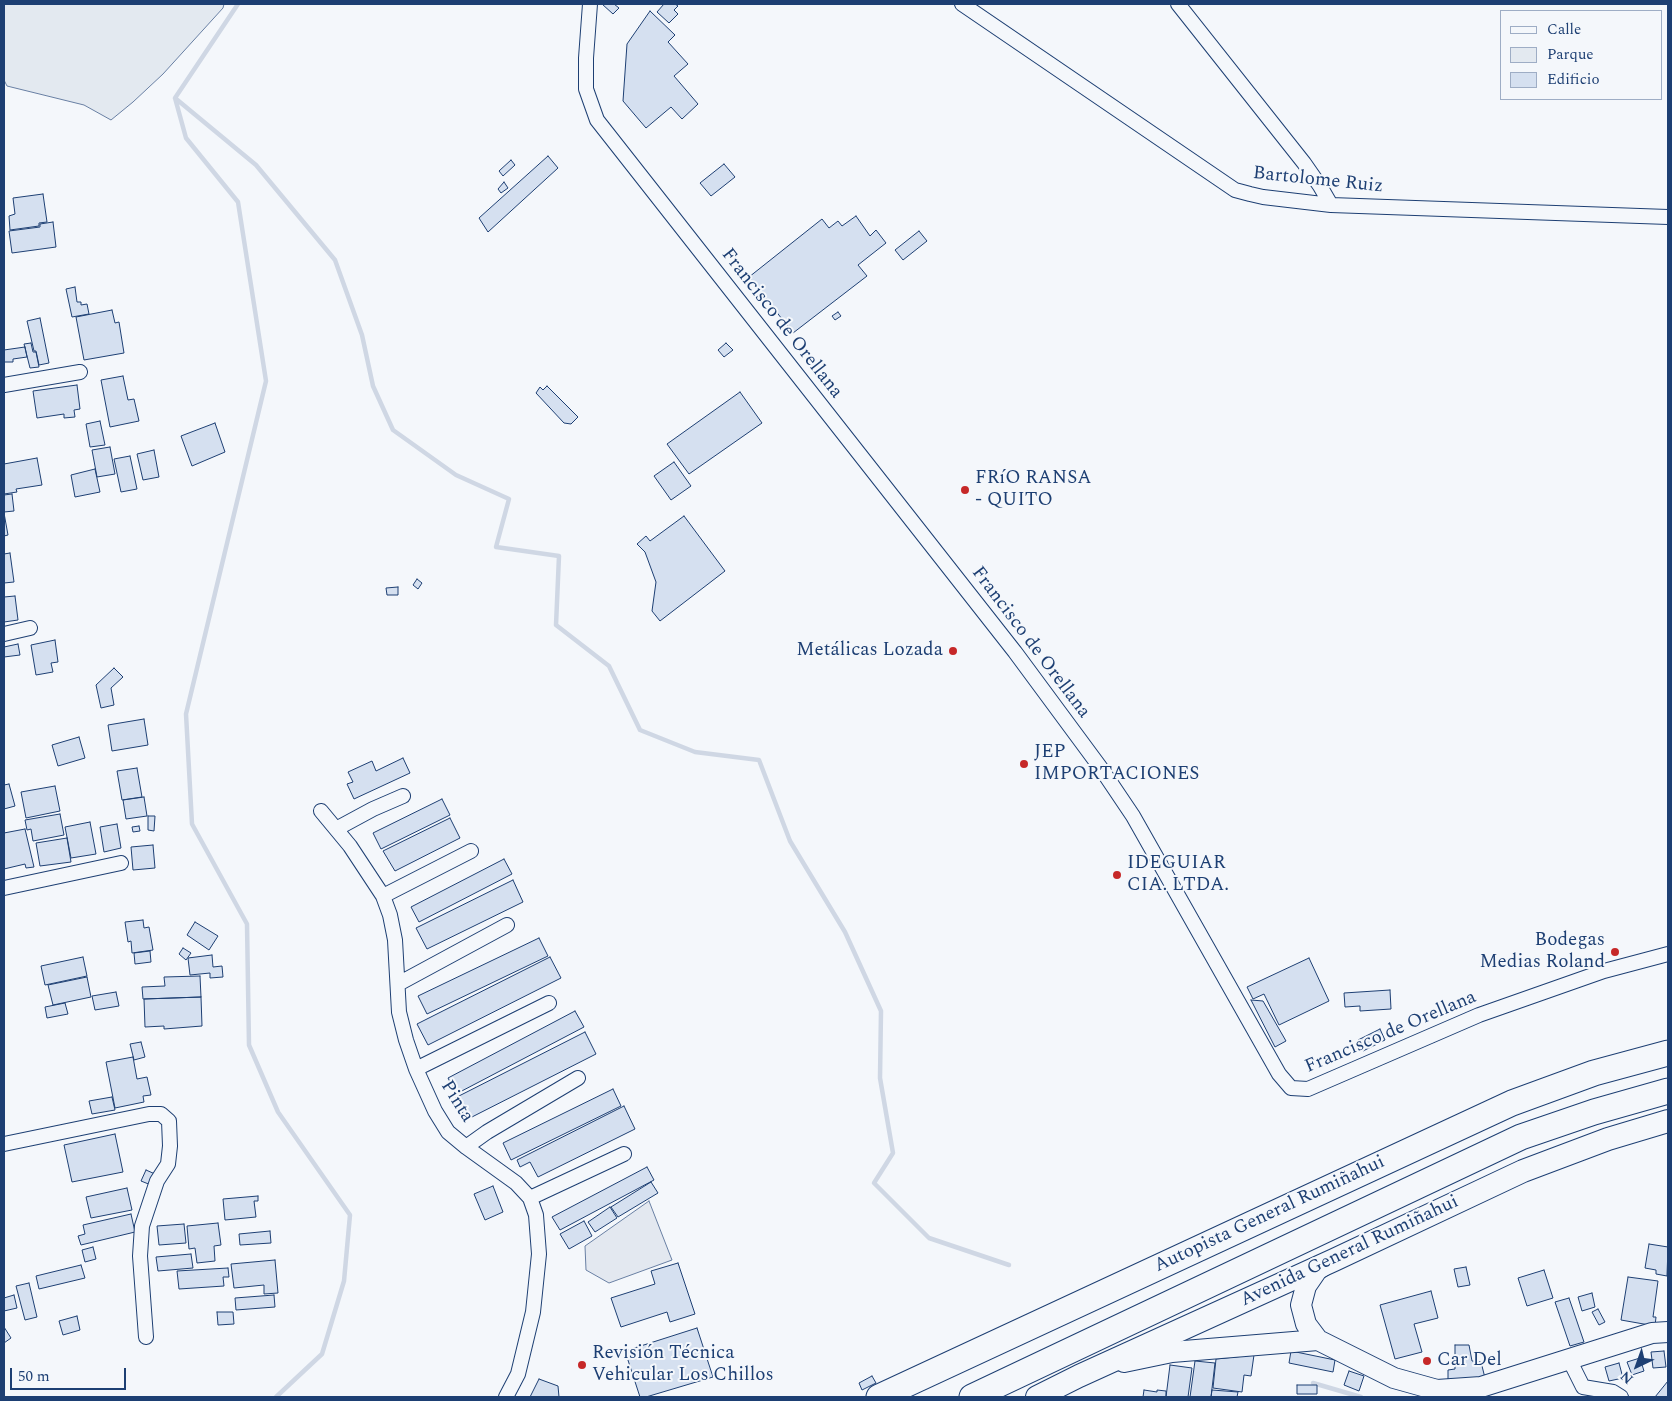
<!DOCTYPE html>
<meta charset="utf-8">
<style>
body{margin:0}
#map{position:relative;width:1672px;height:1401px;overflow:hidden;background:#f4f7fb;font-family:Spectral,serif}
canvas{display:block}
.frame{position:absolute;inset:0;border:5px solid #1d3f73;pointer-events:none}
.legend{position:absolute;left:1500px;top:10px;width:162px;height:90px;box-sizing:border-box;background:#f4f7fb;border:1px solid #9eadc5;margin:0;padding:6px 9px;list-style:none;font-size:15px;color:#1d3f73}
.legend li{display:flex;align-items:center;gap:10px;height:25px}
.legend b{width:25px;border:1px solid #9eadc5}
.north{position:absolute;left:1612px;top:1341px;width:50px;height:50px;-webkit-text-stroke:4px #f4f7fb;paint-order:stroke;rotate:222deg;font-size:14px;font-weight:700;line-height:20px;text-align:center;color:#1d3f73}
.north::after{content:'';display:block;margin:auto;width:18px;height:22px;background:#1d3f73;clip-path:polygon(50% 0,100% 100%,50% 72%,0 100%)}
.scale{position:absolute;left:10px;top:1368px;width:116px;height:22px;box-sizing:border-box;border:2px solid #1d3f73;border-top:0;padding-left:6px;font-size:15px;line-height:18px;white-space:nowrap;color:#1d3f73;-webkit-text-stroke:4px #f4f7fb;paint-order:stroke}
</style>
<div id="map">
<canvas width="1672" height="1401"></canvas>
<div class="frame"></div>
<ul class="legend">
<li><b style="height:6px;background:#f4f7fb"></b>Calle</li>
<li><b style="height:14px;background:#e3e9f0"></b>Parque</li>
<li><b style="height:14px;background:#d5e0f0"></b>Edificio</li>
</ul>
<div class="north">N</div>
<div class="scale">50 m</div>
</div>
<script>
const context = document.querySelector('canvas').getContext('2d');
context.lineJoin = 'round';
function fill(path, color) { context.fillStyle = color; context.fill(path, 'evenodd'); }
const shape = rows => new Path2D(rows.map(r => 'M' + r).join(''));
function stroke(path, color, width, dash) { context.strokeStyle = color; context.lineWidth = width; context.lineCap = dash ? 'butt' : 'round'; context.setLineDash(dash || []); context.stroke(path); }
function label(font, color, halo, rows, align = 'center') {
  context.font = font + ' Spectral,serif'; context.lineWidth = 4; context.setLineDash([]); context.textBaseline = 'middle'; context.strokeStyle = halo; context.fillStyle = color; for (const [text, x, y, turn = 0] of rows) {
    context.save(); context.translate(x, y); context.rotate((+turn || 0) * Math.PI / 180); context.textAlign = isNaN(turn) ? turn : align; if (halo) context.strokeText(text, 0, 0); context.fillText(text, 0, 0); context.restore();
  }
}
const green = shape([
 [4,4,224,4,223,8,163,74,133,102,111,120,84,105,7,86,4,80,4,4]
]);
fill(green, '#e3e9f0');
stroke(green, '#687fa3', 1);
const parking = shape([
 [649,1201,672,1260,609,1283,586,1270,585,1246,649,1201]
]);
fill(parking, '#e3e8f0');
stroke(parking, '#687fa3', 1);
stroke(shape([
 [238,4,175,98,186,138,238,202,266,381,186,714,192,824,247,924,249,1045,278,1112,350,1215,344,1281,322,1354,276,1397],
 [175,98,256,165,335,260,362,335,373,386,393,430,456,475,509,499,496,547,559,556,556,625,609,666,640,730,695,752,759,760,790,841,845,932,881,1011,880,1078,893,1153,874,1183,929,1238,1009,1265],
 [1313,1383,1361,1397]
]), '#cfd7e4', 4.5);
const building = shape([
 [602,4,614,4,619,8,613,14,602,4],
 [664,4,675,4,678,6,674,10,678,14,669,23,657,12,664,4],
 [650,11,675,35,668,42,688,64,674,76,698,104,682,119,671,107,646,128,623,101,627,44,650,11],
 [548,156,558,168,488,232,479,218,548,156],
 [511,160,515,165,503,176,499,171,511,160],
 [724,164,735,177,711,196,700,183,724,164],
 [504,182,508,188,501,193,498,189,504,182],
 [43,194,47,222,39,223,39,226,10,230,9,216,15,214,13,198,43,194],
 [856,216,870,236,876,230,886,243,858,265,867,276,793,333,749,277,822,219,829,228,838,221,842,226,856,216],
 [53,222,56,247,12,253,9,231,40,227,40,224,53,222],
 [919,231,927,241,903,260,895,250,919,231],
 [75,287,77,302,81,302,81,305,87,304,89,314,72,317,66,289,75,287],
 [112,310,115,323,119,322,124,353,84,360,76,317,112,310],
 [838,312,841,316,835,320,832,316,838,312],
 [40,318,49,363,39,365,36,351,34,351,27,321,40,318],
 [31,343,33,352,36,352,39,367,30,368,24,344,31,343],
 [726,343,733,350,724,357,718,350,726,343],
 [25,347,27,357,13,359,13,362,4,362,4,350,25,347],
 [123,376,128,400,134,399,139,421,110,427,101,380,123,376],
 [77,385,80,409,74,410,75,417,64,418,64,414,37,418,33,391,77,385],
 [547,386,578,417,571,424,564,423,536,393,540,387,543,390,547,386],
 [740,392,762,423,689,474,667,444,740,392],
 [100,421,105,445,90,447,86,424,100,421],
 [215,423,225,452,192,466,181,436,215,423],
 [110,447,115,474,97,477,92,450,110,447],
 [154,450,159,477,143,480,137,454,154,450],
 [130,456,137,489,121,492,114,459,130,456],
 [37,458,42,485,16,489,17,492,4,494,4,464,37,458],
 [674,462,691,486,671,500,654,476,674,462],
 [95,469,100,492,75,497,71,475,95,469],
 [12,494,14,511,4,512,4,495,12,494],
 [4,513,8,535,4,536,4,513],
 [684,516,725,571,660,621,652,611,656,582,645,552,637,544,646,536,650,541,684,516],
 [10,553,14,582,4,583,4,554,10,553],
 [417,579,422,583,418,589,413,585,417,579],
 [398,587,398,595,387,595,386,588,398,587],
 [15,596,18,620,4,622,4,597,15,596],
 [55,640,58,662,51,663,53,672,36,675,31,645,55,640],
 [18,644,20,655,4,657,4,647,18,644],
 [114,668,123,677,111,688,114,705,101,708,96,685,114,668],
 [144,719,148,745,112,751,108,725,144,719],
 [79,737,85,758,58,766,52,745,79,737],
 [403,758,410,773,354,799,347,784,353,782,348,772,372,761,376,771,403,758],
 [137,768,142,797,122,800,117,771,137,768],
 [9,784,15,806,4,809,4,785,9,784],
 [55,786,60,811,26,818,21,792,55,786],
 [144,797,147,816,126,819,123,800,144,797],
 [442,799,450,815,381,849,373,833,442,799],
 [60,814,64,835,33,841,31,829,27,830,25,820,60,814],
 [148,816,155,816,154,831,148,830,148,816],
 [450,818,460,838,395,871,383,851,450,818],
 [90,822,96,854,71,858,65,827,90,822],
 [117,824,121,848,104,852,100,827,117,824],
 [139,826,140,831,133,832,132,827,139,826],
 [25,829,34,867,26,868,25,864,4,869,4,833,25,829],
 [67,838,71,862,40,866,36,843,67,838],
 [153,845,155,868,133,870,131,847,153,845],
 [504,859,512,874,419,922,411,907,504,859],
 [513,880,523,902,427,949,416,928,513,880],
 [143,920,144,928,149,927,153,950,132,953,131,941,128,942,125,922,143,920],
 [195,922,218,936,209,950,187,935,195,922],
 [539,938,548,956,427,1014,418,996,539,938],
 [183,948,191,953,186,960,179,954,183,948],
 [150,951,151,962,135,964,134,953,150,951],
 [212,955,213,967,222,966,223,977,210,978,210,973,190,975,188,958,212,955],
 [83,957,87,976,45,985,41,966,83,957],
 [550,957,561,978,428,1045,417,1024,550,957],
 [1309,958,1329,1001,1279,1025,1264,994,1253,999,1247,987,1309,958],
 [200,976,201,997,143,999,142,987,165,986,164,977,200,976],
 [87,977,91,997,53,1005,48,985,87,977],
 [1390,990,1391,1009,1360,1011,1360,1006,1345,1007,1344,993,1390,990],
 [116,992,119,1006,95,1010,92,996,116,992],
 [201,997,202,1026,164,1029,164,1026,145,1027,144,999,201,997],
 [1251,1000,1263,1001,1286,1041,1275,1047,1251,1000],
 [65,1003,68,1014,47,1018,45,1007,65,1003],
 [575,1011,584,1027,456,1094,448,1078,575,1011],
 [1380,1029,1385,1040,1363,1051,1358,1040,1380,1029],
 [585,1032,596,1054,466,1120,455,1098,585,1032],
 [141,1042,145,1057,134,1060,130,1044,141,1042],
 [133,1057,137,1079,147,1077,151,1095,143,1096,144,1102,115,1108,106,1062,133,1057],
 [613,1089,621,1106,511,1160,503,1143,613,1089],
 [112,1097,115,1110,92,1114,89,1101,112,1097],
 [624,1106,635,1129,538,1177,530,1162,520,1167,517,1160,624,1106],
 [115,1134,123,1172,72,1182,64,1145,115,1134],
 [647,1167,654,1180,560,1230,552,1217,647,1167],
 [146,1170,155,1174,151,1185,141,1181,146,1170],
 [651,1182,658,1193,618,1217,611,1207,651,1182],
 [493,1186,503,1212,485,1220,474,1194,493,1186],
 [127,1188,132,1210,91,1218,86,1197,127,1188],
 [258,1196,258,1201,254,1201,256,1217,225,1220,223,1199,258,1196],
 [610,1207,617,1218,595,1232,588,1222,610,1207],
 [131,1214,135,1232,81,1245,78,1236,85,1234,83,1225,131,1214],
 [584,1221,592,1236,569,1249,560,1234,584,1221],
 [218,1223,221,1245,214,1246,215,1261,197,1263,195,1248,189,1249,187,1226,218,1223],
 [184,1224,186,1243,159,1245,157,1226,184,1224],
 [270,1231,271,1243,240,1245,239,1234,270,1231],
 [1649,1244,1668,1247,1667,1276,1656,1274,1656,1270,1645,1268,1649,1244],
 [93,1247,96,1259,85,1262,82,1250,93,1247],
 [191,1254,193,1268,158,1271,156,1257,191,1254],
 [275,1260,278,1293,264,1294,264,1285,234,1288,231,1264,275,1260],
 [678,1263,695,1314,670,1322,667,1312,621,1327,611,1298,655,1284,651,1271,678,1263],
 [81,1265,85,1278,39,1289,36,1276,81,1265],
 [1466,1267,1470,1285,1458,1287,1454,1269,1466,1267],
 [228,1268,229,1277,223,1277,224,1286,179,1289,177,1271,228,1268],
 [1544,1270,1553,1298,1527,1306,1518,1278,1544,1270],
 [1628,1277,1658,1281,1653,1317,1656,1317,1655,1326,1621,1320,1628,1277],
 [29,1283,37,1317,25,1320,16,1286,29,1283],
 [1431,1291,1438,1318,1414,1324,1422,1352,1395,1359,1380,1305,1431,1291],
 [1592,1293,1595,1307,1582,1311,1578,1297,1592,1293],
 [14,1295,17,1308,4,1311,4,1298,14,1295],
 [274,1295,275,1307,236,1310,235,1298,274,1295],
 [1569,1298,1584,1342,1570,1346,1555,1302,1569,1298],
 [1598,1309,1605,1322,1599,1325,1592,1312,1598,1309],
 [217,1312,233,1312,234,1324,218,1325,217,1312],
 [77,1316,80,1330,63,1335,59,1321,77,1316],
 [4,1327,11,1338,4,1343,4,1327],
 [697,1328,713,1377,646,1397,640,1397,625,1351,697,1328],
 [1455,1345,1469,1345,1472,1361,1481,1362,1485,1378,1448,1382,1448,1370,1455,1369,1455,1345],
 [1291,1351,1335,1360,1333,1372,1289,1363,1291,1351],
 [1664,1351,1666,1367,1653,1368,1651,1352,1664,1351],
 [1254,1355,1251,1376,1244,1375,1242,1392,1213,1388,1216,1359,1254,1355],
 [1640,1358,1644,1371,1632,1375,1627,1362,1640,1358],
 [1195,1361,1215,1363,1211,1397,1190,1397,1195,1361],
 [1619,1363,1623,1378,1609,1381,1605,1367,1619,1363],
 [1170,1365,1192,1368,1188,1397,1166,1397,1170,1365],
 [1349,1371,1364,1376,1359,1391,1344,1385,1349,1371],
 [872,1376,876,1383,862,1390,859,1383,872,1376],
 [539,1379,558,1386,559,1397,530,1397,539,1379],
 [1668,1381,1668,1397,1655,1397,1668,1381],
 [1297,1385,1317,1385,1317,1394,1297,1394,1297,1385],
 [1144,1390,1157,1392,1157,1390,1166,1391,1166,1397,1143,1397,1144,1390],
 [1212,1390,1238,1392,1237,1397,1211,1397,1212,1390]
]);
fill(building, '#d5e0f0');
stroke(building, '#1d3f73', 1);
const street = shape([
 [590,4,586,58,586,89,597,120,1015,652,1100,767,1133,816,1279,1074,1291,1088,1308,1089,1479,1015,1604,971,1668,954],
 [962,4,1235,190,1250,194,1263,197,1331,205,1668,217],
 [1178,4,1304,163,1320,186,1331,205],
 [4,385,80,372],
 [4,634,30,628],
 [321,811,350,846,383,896,390,915,395,940,399,1012,406,1040,416,1069,435,1111,448,1132,466,1147,516,1183,530,1198,536,1215,539,1254,533,1312,518,1374,506,1397],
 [336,829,373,809,403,796],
 [4,888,121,863],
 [383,896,471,851],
 [398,984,507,925],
 [416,1069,549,1003],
 [4,1144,149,1114,161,1114,169,1121,170,1146,168,1164,157,1181,142,1226,140,1256,146,1337],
 [466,1147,487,1132,578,1078],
 [530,1198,624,1154],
 [1569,1359,1583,1387,1613,1392,1621,1397]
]);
const secondary = shape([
 [1323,1266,1317,1270,1306,1286,1301,1305,1306,1324,1318,1340,1394,1378,1437,1390,1481,1387,1652,1333,1668,1332],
 [1124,1362,1172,1352,1318,1340]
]);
const primary = shape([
 [1037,1397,1079,1376,1334,1260,1523,1171,1608,1139,1668,1121]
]);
const highway = shape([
 [879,1397,1512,1103,1594,1073,1668,1053],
 [972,1397,1521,1137,1594,1112,1668,1091]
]);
stroke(street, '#1d3f73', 16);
stroke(secondary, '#1d3f73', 22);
stroke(primary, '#1d3f73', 24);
stroke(highway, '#1d3f73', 27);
stroke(street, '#f4f7fb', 14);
stroke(secondary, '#f4f7fb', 20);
stroke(primary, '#f4f7fb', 22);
stroke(highway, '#f4f7fb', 25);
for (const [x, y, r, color] of [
 [965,490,5,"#c62828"],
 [953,651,5,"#c62828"],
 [1024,764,5,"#c62828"],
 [1117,875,5,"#c62828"],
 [1615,952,5,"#c62828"],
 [1427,1361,5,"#c62828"],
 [582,1365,5,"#c62828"]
]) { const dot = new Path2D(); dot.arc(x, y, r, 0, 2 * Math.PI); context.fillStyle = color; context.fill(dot); stroke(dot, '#f4f7fb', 2); }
label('19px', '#1d3f73', '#f4f7fb', [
 ["Bartolome Ruiz",1318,181,6],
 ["Francisco de Orellana",781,324,52],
 ["Francisco de Orellana",1030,643,53],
 ["Francisco de Orellana",1391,1033,-23],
 ["Pinta",456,1102,58],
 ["Autopista General Rumiñahui",1270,1215,-25],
 ["Avenida General Rumiñahui",1350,1252,-25]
]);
label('19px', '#1d3f73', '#f4f7fb', [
 ["FRíO RANSA",975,479],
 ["- QUITO",975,501],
 ["Metálicas Lozada",943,651,"right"],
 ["JEP",1034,753],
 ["IMPORTACIONES",1034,775],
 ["IDEGUIAR",1127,864],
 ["CIA. LTDA.",1127,886],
 ["Bodegas",1605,941,"right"],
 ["Medias Roland",1605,963,"right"],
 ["Revisión Técnica",592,1354],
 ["Vehicular Los Chillos",592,1376],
 ["Car Del",1437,1361]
], 'left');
</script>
